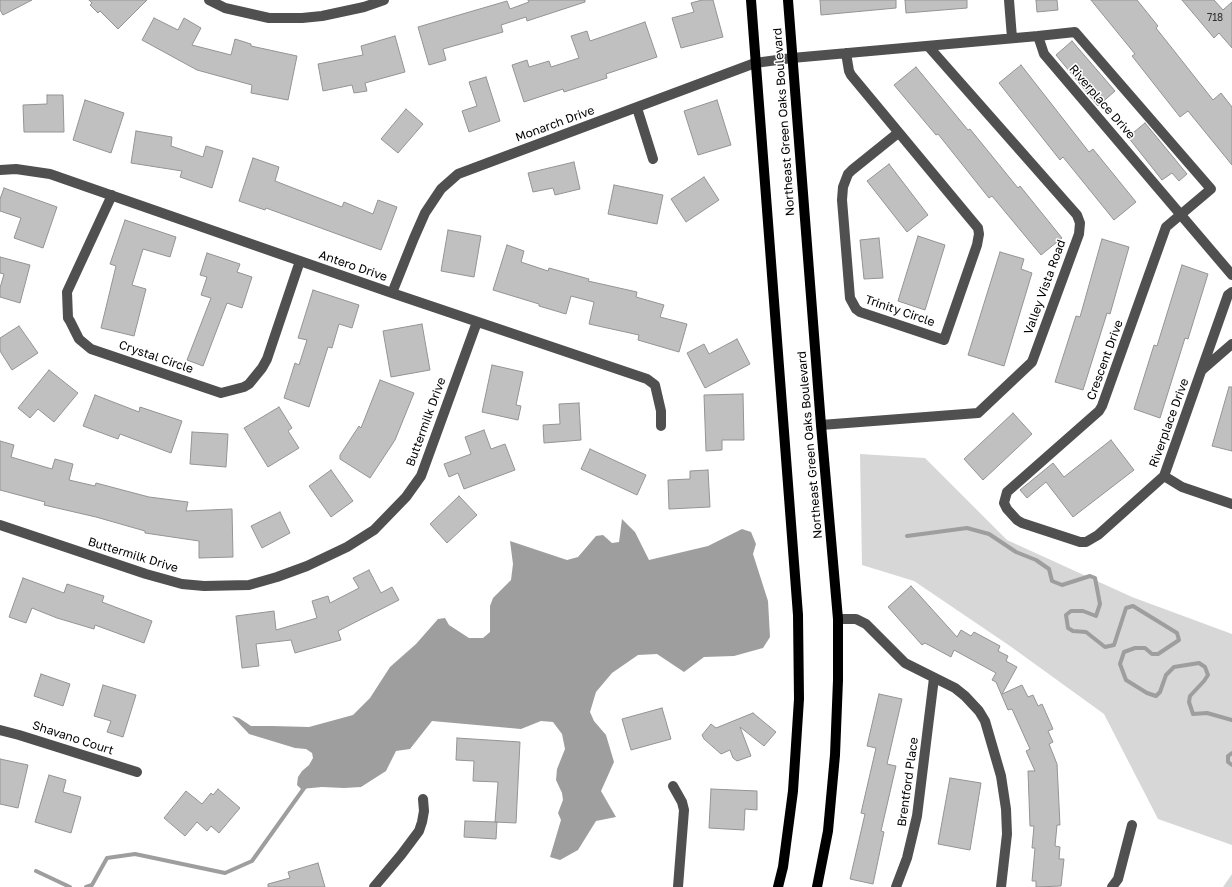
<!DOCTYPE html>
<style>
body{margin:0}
canvas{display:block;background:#fff}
</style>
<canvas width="1232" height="887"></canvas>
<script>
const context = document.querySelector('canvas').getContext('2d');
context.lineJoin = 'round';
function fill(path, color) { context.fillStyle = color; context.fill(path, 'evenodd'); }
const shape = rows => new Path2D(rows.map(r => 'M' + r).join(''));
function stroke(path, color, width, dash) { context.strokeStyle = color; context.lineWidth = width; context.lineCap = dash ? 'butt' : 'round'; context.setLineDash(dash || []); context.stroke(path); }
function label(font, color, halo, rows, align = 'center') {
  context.font = font + ' "Golos Text",sans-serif'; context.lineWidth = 3; context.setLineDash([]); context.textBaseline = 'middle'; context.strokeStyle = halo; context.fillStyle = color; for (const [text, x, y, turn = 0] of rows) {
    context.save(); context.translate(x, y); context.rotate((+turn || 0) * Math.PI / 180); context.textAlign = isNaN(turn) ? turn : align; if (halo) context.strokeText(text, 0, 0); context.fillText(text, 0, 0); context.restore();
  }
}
fill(shape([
 [860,454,925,458,1007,540,1132,597,1232,634,1232,845,1158,819,1104,714,1010,646,914,581,862,565],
 [1232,874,1232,887,1223,887]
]), '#d7d7d7');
fill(shape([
 [622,519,635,532,649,560,708,546,742,529,751,532,756,544,753,554,768,601,770,637,763,648,734,656,704,657,684,672,657,654,638,655,612,673,596,692,590,712,594,721,606,735,614,762,601,791,616,817,596,821,578,850,560,860,550,857,561,820,558,813,563,800,562,793,556,780,557,769,565,749,562,734,553,722,541,721,521,729,432,721,410,749,396,751,386,771,361,787,344,788,322,787,301,789,297,785,298,777,302,771,309,765,313,758,312,753,306,749,295,748,249,734,232,716,239,718,251,726,272,726,309,727,353,715,370,698,390,667,416,644,438,619,445,618,449,625,469,638,483,638,490,632,490,606,493,598,511,580,513,564,510,541,567,560,578,557,596,536,603,535,612,543,619,542]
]), '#9e9e9e');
stroke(shape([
 [907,536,967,528,989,534,1016,552,1036,560,1049,569,1052,581,1062,585,1090,576,1095,578,1100,604,1096,616,1083,611,1071,611,1066,615,1068,628,1073,631,1086,632,1105,647,1114,645,1126,608,1133,606,1177,633,1179,640,1158,654,1152,654,1145,648,1135,648,1124,652,1120,664,1126,680,1147,693,1156,696,1160,692,1166,675,1174,667,1199,663,1205,667,1208,675,1204,681,1190,696,1189,702,1193,714,1207,713,1232,720],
 [1232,753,1228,756,1228,762,1232,765],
 [36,871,70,887],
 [86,887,92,885,107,858,135,854,225,873,252,861,307,784]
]), '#9e9e9e', 4);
const building = shape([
 [0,0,32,0,3,15,0,10,0,0],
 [89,0,147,0,118,29,100,11,98,13,90,5,92,3,89,0],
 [528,0,585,0,585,2,527,21,526,17,501,25,503,32,443,49,446,60,429,65,418,27,507,1,510,9,529,2,528,0],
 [702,0,713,0,723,37,681,48,672,18,694,12,691,3,702,0],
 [820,0,896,0,896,8,821,15,820,0],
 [905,0,967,0,967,8,906,13,905,0],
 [1036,0,1057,0,1058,10,1037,12,1036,0],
 [1091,0,1137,0,1158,26,1156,28,1213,100,1221,93,1232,107,1232,165,1188,111,1180,117,1132,56,1135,54,1091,0],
 [1182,0,1214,0,1223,10,1232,2,1232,48,1219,33,1214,38,1182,0],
 [154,18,178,30,184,18,201,28,192,45,231,55,235,39,251,44,251,46,297,56,288,100,251,93,252,85,197,70,142,40,154,18],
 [645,22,657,57,606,74,607,78,564,92,563,89,524,102,512,65,527,60,529,67,549,61,551,67,579,58,571,36,587,31,590,41,645,22],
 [395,36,405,72,365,83,367,91,354,93,352,85,323,91,318,64,363,55,361,46,395,36],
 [1072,41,1115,91,1098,106,1056,55,1072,41],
 [1021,65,1089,152,1093,149,1136,202,1114,220,1063,157,1060,160,999,83,1021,65],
 [916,67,968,130,970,129,1018,188,1020,186,1062,238,1041,255,992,196,989,198,938,134,936,135,894,85,916,67],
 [486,77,500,121,469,132,462,111,477,106,469,82,486,77],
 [47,95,63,95,64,132,24,132,23,105,47,104,47,95],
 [85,100,124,113,111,153,73,140,85,100],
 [717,100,731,145,698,155,684,111,717,100],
 [406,109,423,124,398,153,381,139,406,109],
 [1145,123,1187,174,1179,181,1172,173,1162,180,1128,137,1145,123],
 [136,131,172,137,171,146,203,157,206,146,223,151,212,188,180,177,182,171,131,163,136,131],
 [253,158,279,167,275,181,342,207,344,202,373,214,378,200,397,207,381,250,266,208,265,210,239,201,253,158],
 [574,162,580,189,555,195,553,188,533,192,528,173,574,162],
 [889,164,928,215,907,232,867,181,889,164],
 [704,177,719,200,686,222,671,199,704,177],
 [614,185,663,195,657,224,608,214,614,185],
 [4,188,57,207,43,248,14,238,21,218,0,211,0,199,4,188],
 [125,220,176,237,170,257,143,249,132,285,146,289,134,336,101,328,116,266,110,264,125,220],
 [448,230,481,236,474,277,441,271,448,230],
 [918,236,945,245,925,310,898,301,918,236],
 [879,238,883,278,864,279,860,240,879,238],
 [1102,239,1129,247,1110,314,1107,313,1083,390,1055,382,1076,316,1080,317,1102,239],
 [507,245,524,251,521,262,548,271,549,268,589,279,588,281,637,292,636,297,664,305,660,317,687,324,679,352,638,340,639,335,589,324,594,302,571,296,566,314,539,306,539,304,493,290,507,245],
 [1000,252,1024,259,1021,269,1032,273,1004,366,968,355,1000,252],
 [207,253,240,264,237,272,252,277,242,308,227,303,203,366,187,360,211,298,201,295,207,277,200,275,207,253],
 [0,257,30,265,20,303,0,297,0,288,4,274,0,273,0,257],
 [1182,265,1208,274,1188,339,1185,338,1160,418,1134,409,1154,345,1157,346,1182,265],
 [313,290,359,305,352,328,339,324,332,348,328,347,309,407,284,398,295,363,299,365,307,340,298,338,313,290],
 [422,324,430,370,391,377,383,331,422,324],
 [19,326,38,353,12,370,0,351,0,338,19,326],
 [737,339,750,364,705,388,687,353,704,344,709,354,737,339],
 [492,365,523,372,516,405,521,406,518,420,482,412,492,365],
 [49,370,78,393,54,422,38,409,30,418,18,408,49,370],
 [380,380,414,393,395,440,370,478,340,459,340,455,359,426,361,428,380,380],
 [1229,387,1232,387,1232,451,1212,446,1229,387],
 [743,394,744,440,722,440,722,450,706,451,704,395,743,394],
 [95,395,139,412,140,407,182,421,171,453,120,434,118,439,83,426,95,395],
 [579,403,581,440,544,443,543,425,560,424,559,404,579,403],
 [279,407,292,428,288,431,299,448,268,467,244,428,279,407],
 [1013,413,1032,434,983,480,964,459,1013,413],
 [484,430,491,449,505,444,515,470,464,489,458,473,449,477,444,464,471,454,465,437,484,430],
 [192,432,228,434,226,467,190,464,192,432],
 [1111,440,1134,470,1073,517,1046,482,1027,498,1020,490,1053,463,1064,477,1111,440],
 [0,441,14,445,11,457,52,469,55,459,73,464,69,480,95,486,96,483,149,497,188,502,186,511,232,509,233,557,199,558,199,541,145,533,145,531,96,517,44,505,45,502,0,490,0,441],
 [590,449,646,475,637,495,581,469,590,449],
 [331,470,353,501,331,517,309,486,331,470],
 [708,470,710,507,669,509,668,480,690,479,690,471,708,470],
 [459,496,477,515,447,543,430,524,459,496],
 [280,512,290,533,262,548,251,526,280,512],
 [369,570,381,593,392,587,399,600,338,631,341,640,295,653,291,640,256,644,259,666,242,668,236,616,274,611,276,630,317,618,312,601,328,596,330,603,359,588,353,578,369,570],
 [23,578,64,593,67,584,104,596,102,602,152,621,144,643,95,625,94,629,57,618,32,608,26,623,9,617,23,578],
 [911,586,957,637,961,630,971,636,974,632,1000,646,998,651,1008,656,1006,661,1017,667,1002,694,1022,685,1028,697,1033,695,1038,706,1042,704,1053,729,1048,731,1053,742,1049,744,1057,764,1060,825,1057,825,1055,846,1060,847,1059,859,1064,859,1061,886,1036,887,1036,881,1032,881,1035,848,1032,848,1034,826,1030,826,1028,771,1035,771,1026,751,1030,749,1012,709,1008,710,996,682,992,680,996,673,954,650,951,657,925,643,922,645,888,607,911,586],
 [41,674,70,684,63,706,34,696,41,674],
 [103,685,136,695,123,737,107,732,111,721,94,716,103,685],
 [879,694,902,699,887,764,896,766,881,831,884,832,873,884,850,879,865,814,861,813,876,748,867,746,879,694],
 [662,708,671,739,631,750,622,719,662,708],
 [753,713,776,732,764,746,740,727,751,756,737,761,733,758,730,750,721,754,704,739,702,735,711,724,716,728,753,713],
 [457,738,520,742,516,823,495,822,498,782,473,781,474,761,456,760,457,738],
 [0,759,28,765,18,808,0,804,0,759],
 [49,775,66,780,63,792,81,797,71,833,35,822,49,775],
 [950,778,981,783,970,850,938,844,950,778],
 [218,789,240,808,219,833,211,826,207,831,197,822,185,836,164,818,186,791,202,804,211,793,213,795,218,789],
 [711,789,757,791,757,810,745,809,744,830,709,828,711,789],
 [465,821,497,822,496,839,464,837,465,821],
 [318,863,325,887,268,887,268,884,290,878,288,872,318,863]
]);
fill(building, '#c0c0c0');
stroke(building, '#949494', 1);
stroke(shape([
 [209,0,225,8,269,18,302,18,322,16,364,7,384,0],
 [1009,0,1012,38],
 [1038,36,1075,32,1211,189,1166,227,1102,406,1099,411,1007,492,1004,503,1007,509,1017,520,1022,523,1080,542,1086,542,1098,535,1164,476,1228,295,1232,292],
 [846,53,849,71,851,75,978,228,979,234,977,245,944,340,860,312,856,309,850,298,842,200,843,187,848,174,852,170,898,133],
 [637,108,653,159],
 [0,170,16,169,50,174,392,293,647,379,655,385,661,411,661,426],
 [112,195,67,292,68,318,70,321,79,339,91,349,221,393,244,387,249,384,262,368,267,359,300,261],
 [392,293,414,238,425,213,441,189,458,174,755,63,792,58,1038,36,1044,54,1232,275],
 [1202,370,1232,344],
 [821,425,978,413,1032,362,1079,234,1080,223,1077,215,928,46],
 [1164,476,1182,487,1232,504],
 [0,525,146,574,182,584,204,586,249,585,277,577,307,566,347,547,374,530,406,497,421,476,477,322],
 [838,619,856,619,866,624,905,663,955,688,965,696,979,711,985,721,1001,776,1006,809,1007,834,1001,887],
 [0,730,19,735,137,772],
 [673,786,682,802,684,810,678,887],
 [374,887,401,855,419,831,422,822,424,811,423,799],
 [896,887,907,858,917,816,934,678],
 [1112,887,1118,879,1132,825]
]), '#505050', 10);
stroke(shape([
 [751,0,798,615,799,699,793,791,783,867,778,887],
 [788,0,821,425,838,619,838,680,835,755,828,831,817,887]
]), '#000', 10);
label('10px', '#303030', null, [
 ["718",1215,18]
]);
label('12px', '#000', '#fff', [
 ["Riverplace Drive",1102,102,49],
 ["Northeast Green Oaks Boulevard",784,122,-94],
 ["Monarch Drive",555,124,-20],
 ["Antero Drive",353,266,19],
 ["Valley Vista Road",1045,287,-70],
 ["Trinity Circle",900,311,19],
 ["Crystal Circle",156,357,19],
 ["Crescent Drive",1105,360,-70],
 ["Buttermilk Drive",426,422,-70],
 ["Riverplace Drive",1169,423,-70],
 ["Northeast Green Oaks Boulevard",810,445,-95],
 ["Buttermilk Drive",133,555,17],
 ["Shavano Court",73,738,18],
 ["Brentford Place",908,782,-82]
]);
</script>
